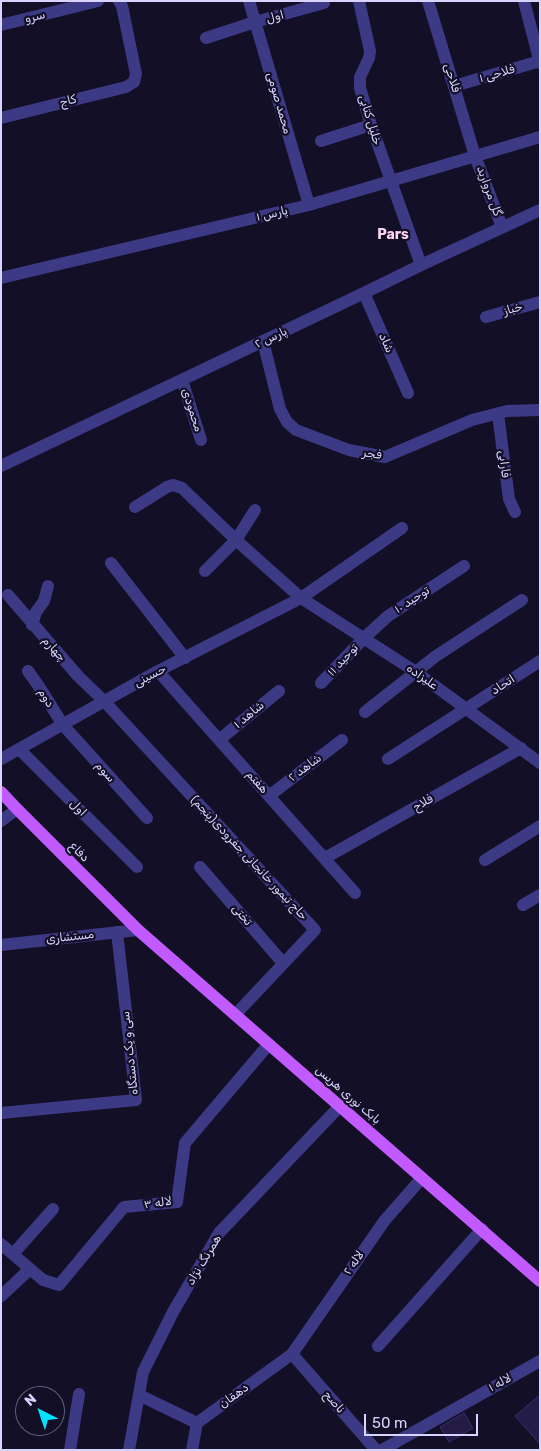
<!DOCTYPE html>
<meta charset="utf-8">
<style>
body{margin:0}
#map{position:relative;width:541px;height:1451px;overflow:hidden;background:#130f26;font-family:Rubik,sans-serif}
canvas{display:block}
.frame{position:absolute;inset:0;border:2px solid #d9d4ff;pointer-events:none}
.north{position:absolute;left:15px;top:1386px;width:50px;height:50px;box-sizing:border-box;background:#130f26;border:1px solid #625e7d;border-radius:50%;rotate:319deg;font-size:14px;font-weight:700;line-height:20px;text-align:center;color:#d9d4ff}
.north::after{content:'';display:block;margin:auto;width:18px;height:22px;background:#00e5ff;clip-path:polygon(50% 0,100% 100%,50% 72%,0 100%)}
.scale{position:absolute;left:364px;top:1414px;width:114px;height:22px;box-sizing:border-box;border:2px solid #d9d4ff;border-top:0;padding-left:6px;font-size:15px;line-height:18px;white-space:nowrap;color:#d9d4ff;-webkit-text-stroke:4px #130f26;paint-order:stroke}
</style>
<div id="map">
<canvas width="541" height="1451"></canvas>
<div class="frame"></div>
<div class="north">N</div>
<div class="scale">50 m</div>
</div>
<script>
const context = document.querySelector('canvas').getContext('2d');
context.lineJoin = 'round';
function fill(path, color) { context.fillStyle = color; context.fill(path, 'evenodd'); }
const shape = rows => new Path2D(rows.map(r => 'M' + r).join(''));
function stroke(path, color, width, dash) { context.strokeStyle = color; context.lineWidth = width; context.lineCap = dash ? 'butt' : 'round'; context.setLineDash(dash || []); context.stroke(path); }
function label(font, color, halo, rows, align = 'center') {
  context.font = font + ' Rubik,"Noto Sans Arabic",sans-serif'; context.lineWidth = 4.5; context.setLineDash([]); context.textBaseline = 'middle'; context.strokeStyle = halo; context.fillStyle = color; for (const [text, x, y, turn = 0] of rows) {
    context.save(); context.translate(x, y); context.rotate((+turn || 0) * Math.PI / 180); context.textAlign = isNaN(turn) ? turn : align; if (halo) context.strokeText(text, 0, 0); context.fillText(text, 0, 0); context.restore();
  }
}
const building = shape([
 [540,1395,540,1444,515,1416,540,1395],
 [464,1413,473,1428,449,1442,440,1427,464,1413]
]);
fill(building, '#241b47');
stroke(building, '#3b2d73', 1);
stroke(shape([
 [249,1,309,205],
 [359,1,370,51,369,58,360,77,360,88,371,125,421,265],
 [428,1,475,156,502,227],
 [524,1,540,63],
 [1,25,98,1],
 [206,38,255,22,324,3],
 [454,86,540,61],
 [1,118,126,87,134,82,136,74,122,6,119,1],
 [321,141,371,125],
 [1,278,309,205,540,137],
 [364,293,408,393],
 [486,317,540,302],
 [263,341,280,409,287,422,296,430,349,450,385,457,472,420,507,411,540,410],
 [182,380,201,440],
 [498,414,509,499,515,512],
 [1,466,364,293,421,265,540,210],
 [135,507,167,487,173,485,182,488,236,540,301,598,416,672,540,763],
 [111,563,185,658],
 [205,571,236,540,255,510],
 [8,595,78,676,104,701,315,930,235,1015],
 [32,625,36,612,44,601,48,586],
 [28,671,40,688,63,725,147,818],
 [158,671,355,893],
 [321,683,364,638,388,616,464,566],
 [365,712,436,656,522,600],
 [219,740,279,691],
 [19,749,137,867],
 [1,759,158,671,301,598,402,528],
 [388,759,540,661],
 [269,796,342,740],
 [1,821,17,809],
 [325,858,521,748],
 [485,860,540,826],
 [200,867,283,963],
 [523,905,540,895],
 [1,945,138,930],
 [1,1113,136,1100,117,932],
 [1,1244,43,1280,59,1285,124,1207,177,1202,185,1143,269,1044],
 [13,1254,53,1209],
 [1,1296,30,1269],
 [378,1346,482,1229],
 [292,1354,376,1450],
 [139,1395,197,1423],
 [70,1450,79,1394],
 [129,1450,143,1372,173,1312,219,1233,340,1106],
 [192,1450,197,1423,292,1354,385,1220,422,1178],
 [382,1450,540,1361]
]), '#3d3a85', 12);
stroke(shape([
 [1,792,17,809,138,930,540,1281]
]), '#c25bff', 12);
label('12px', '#d9d4ff', '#130f26', [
 ["سرو",35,17,-14],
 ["اول",275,17,-15],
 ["فلاحی ۱",497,74,-16],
 ["فلاحی",452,78,73],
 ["کاج",68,101,-14],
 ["محمد صومی",279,103,74],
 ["خلیل کتابی",370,120,73],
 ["گل مروارید",489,191,70],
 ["پارس ۱",272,214,-13],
 ["خباز",513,309,-16],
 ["پارس ۲",271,338,-25],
 ["شاد",386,343,66],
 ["محمودی",192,410,72],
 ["فجر",372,454,9],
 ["فارابی",504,464,83],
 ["توحید ۱۰",412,600,-33],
 ["چهارم",54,649,48],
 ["توحید ‍۱۱",343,660,-47],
 ["حسینی",150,676,-28],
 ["علیزاده",422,677,35],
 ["اتحاد",503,685,-33],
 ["دوم",46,698,59],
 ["شاهد ۱",249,715,-40],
 ["شاهد ۲",305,768,-37],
 ["سوم",105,772,48],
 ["هفتم",257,782,48],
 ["فلاح",423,803,-29],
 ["اول",78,808,45],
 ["دفاع",79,852,45],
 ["حاج تیمور خانجانی جفرودی(پنجم)",249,858,47],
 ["تختی",242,915,49],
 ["مستشاری",70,937,-6],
 ["سی و یک دستگاه",130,1053,-96],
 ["بابک نوری هریس",348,1095,41],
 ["لاله ۳",158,1203,-8],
 ["همرنگ نژاد",204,1260,-59],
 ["لاله ۲",354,1263,-55],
 ["لاله ۱",500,1383,-29],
 ["دهقان",234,1396,-36],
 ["ناصح",334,1402,49]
]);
label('bold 14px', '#ffd6f0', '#130f26', [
 ["Pars",393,235]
]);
</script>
